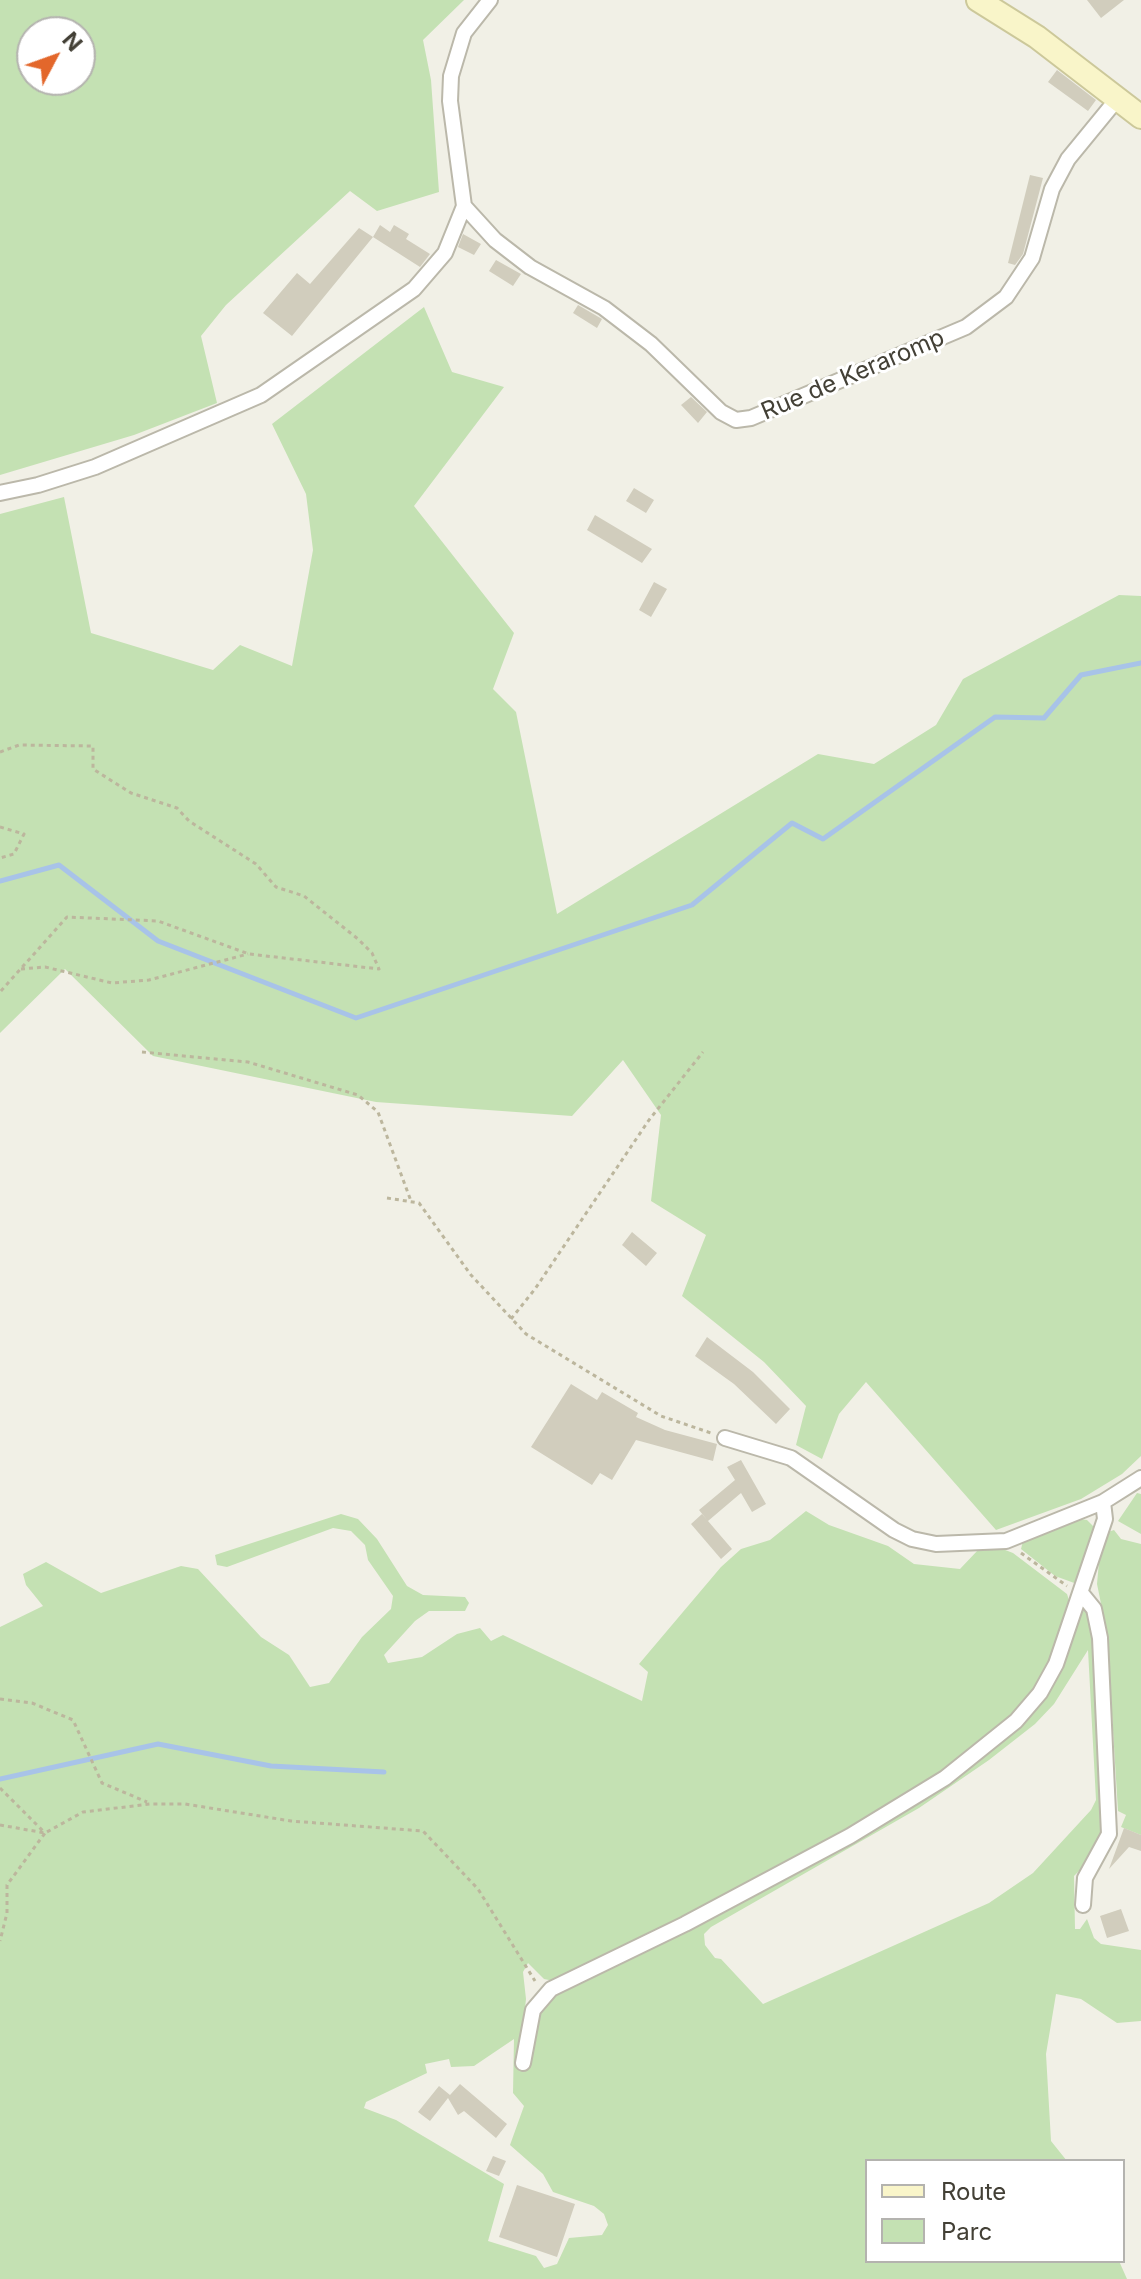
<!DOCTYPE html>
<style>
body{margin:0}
#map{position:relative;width:1141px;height:2279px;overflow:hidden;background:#f1f0e6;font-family:Inter,sans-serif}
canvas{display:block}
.legend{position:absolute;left:865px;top:2159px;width:260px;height:104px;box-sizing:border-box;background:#fff;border:2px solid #b4b3af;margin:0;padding:10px 14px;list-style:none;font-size:24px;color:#434036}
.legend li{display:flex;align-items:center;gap:16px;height:40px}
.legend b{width:40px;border:2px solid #b4b3af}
.north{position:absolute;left:16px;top:16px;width:80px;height:80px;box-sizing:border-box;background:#fff;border:2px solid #b4b3af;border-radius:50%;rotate:49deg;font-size:22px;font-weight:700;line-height:32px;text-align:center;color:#434036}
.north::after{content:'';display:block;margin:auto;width:28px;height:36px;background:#e3672b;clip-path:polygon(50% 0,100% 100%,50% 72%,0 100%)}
</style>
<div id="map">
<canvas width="1141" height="2279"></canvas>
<ul class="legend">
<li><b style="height:10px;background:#f9f5c9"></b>Route</li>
<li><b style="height:22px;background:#c4e1b3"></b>Parc</li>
</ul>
<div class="north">N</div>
</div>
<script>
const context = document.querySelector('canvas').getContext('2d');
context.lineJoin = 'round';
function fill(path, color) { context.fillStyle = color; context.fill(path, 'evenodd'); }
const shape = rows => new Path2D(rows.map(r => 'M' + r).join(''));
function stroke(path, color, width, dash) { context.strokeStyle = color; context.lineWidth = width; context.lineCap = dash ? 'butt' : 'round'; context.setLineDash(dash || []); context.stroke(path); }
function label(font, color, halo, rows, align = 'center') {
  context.font = font + ' Inter,sans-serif'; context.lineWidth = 6; context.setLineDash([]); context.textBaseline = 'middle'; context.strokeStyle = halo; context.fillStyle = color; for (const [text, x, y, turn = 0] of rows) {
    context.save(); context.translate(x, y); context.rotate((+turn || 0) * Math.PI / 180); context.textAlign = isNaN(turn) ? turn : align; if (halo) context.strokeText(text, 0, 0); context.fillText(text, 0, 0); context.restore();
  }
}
fill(shape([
 [0,0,464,0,423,40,431,80,439,192,377,211,350,191,226,305,201,336,217,403,134,435,0,475],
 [32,32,80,32,80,80,32,80],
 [424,307,452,372,504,387,414,506,514,633,493,689,516,712,557,914,818,754,874,764,936,725,963,679,1119,595,1141,596,1141,1456,1122,1474,1081,1499,996,1530,866,1382,839,1414,822,1459,796,1445,806,1406,764,1362,682,1296,706,1235,651,1201,661,1115,623,1060,572,1116,376,1102,153,1056,65,969,0,1033,0,514,64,497,91,633,213,670,240,645,292,666,313,550,306,494,272,424],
 [1137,1493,1141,1494,1141,1534,1118,1521],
 [806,1511,829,1525,888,1546,914,1564,960,1569,978,1550,1000,1548,1013,1553,1067,1594,1070,1603,1043,1682,1014,1719,928,1786,709,1908,554,1981,544,1979,528,1963,523,1972,526,1999,524,2018,539,2013,547,2001,573,1983,695,1927,872,1828,1027,1717,1084,1607,1093,1633,1099,1688,1102,1833,1095,1855,1074,1876,1075,1929,1080,1929,1087,1919,1094,1938,1101,1944,1141,1950,1141,2021,1117,2023,1081,1999,1056,1994,1046,2054,1051,2141,1067,2161,867,2161,867,2261,1119,2261,1127,2279,0,2279,0,1627,43,1606,26,1585,23,1574,46,1562,101,1593,181,1566,198,1569,261,1637,289,1655,310,1687,329,1683,362,1637,391,1609,393,1596,368,1560,365,1545,351,1531,333,1528,227,1567,217,1565,215,1555,341,1514,358,1519,377,1539,407,1586,423,1595,465,1597,469,1603,465,1611,429,1611,415,1621,384,1655,388,1663,422,1657,457,1634,480,1628,491,1641,503,1635,642,1701,648,1672,639,1664,721,1567,741,1549,770,1540],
 [1088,1650,1096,1800,1091,1810,1033,1873,989,1903,763,2004,721,1959,715,1958,705,1945,704,1934,711,1927,919,1808,989,1760,1035,1724,1054,1704],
 [514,2039,513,2093,524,2106,510,2145,543,2174,553,2192,594,2206,604,2214,608,2225,602,2235,569,2238,557,2264,544,2268,536,2256,488,2241,504,2184,396,2120,364,2108,366,2102,427,2073,425,2064,449,2059,451,2067,474,2066],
 [1080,1519,1087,1520,1095,1528,1077,1584,1055,1576,1021,1549,1023,1541],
 [1114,1530,1121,1539,1141,1544,1141,1835,1121,1827,1126,1815,1118,1811,1107,1633,1097,1584,1100,1551,1108,1532]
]), '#c4e1b3');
stroke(shape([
 [0,881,59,865,158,941,356,1018,692,905,792,823,823,839,995,717,1044,718,1081,675,1141,663],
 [0,1779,158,1744,271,1766,384,1772]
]), '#a8c3e8', 5);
fill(shape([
 [1087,0,1124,0,1101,18],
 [1057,70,1096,100,1088,111,1048,82],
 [1030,175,1043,178,1023,254,1015,265,1008,263],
 [380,225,390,232,394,225,409,234,406,239,430,254,420,267,373,237],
 [359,228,373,237,292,336,263,313,297,273,310,284],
 [463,234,481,244,474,255,458,247],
 [496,260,521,274,513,286,489,271],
 [578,305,602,319,597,328,573,313],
 [691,397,707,412,698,423,681,405],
 [634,488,654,500,646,513,626,501],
 [595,515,652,549,642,563,587,530],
 [654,582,667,589,651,617,639,610],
 [632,1232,657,1253,646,1266,622,1245],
 [707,1337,753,1372,790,1409,776,1424,734,1384,695,1356],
 [571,1384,597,1400,602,1392,638,1413,636,1417,665,1430,717,1444,713,1461,636,1440,612,1480,600,1473,592,1485,531,1447],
 [741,1460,766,1504,752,1512,741,1493,708,1521,699,1510,735,1480,727,1467],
 [702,1514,732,1549,721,1559,691,1524],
 [1124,1828,1141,1835,1141,1851,1129,1847,1109,1869],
 [1121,1909,1129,1931,1107,1938,1100,1916],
 [460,2084,507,2124,496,2138,464,2111,458,2115,448,2098,430,2121,418,2112,439,2086,450,2095],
 [493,2156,506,2161,499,2176,486,2171],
 [517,2185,575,2204,557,2257,499,2237]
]), '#d1cdbd');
const street = shape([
 [490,0,464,33,451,76,450,101,464,206,495,240,530,267,604,308,651,344,721,412,736,420,751,418,966,327,1006,297,1032,258,1052,189,1068,159,1118,98],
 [0,493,38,485,95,467,261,395,414,289,445,253,464,206],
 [725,1438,791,1458,894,1530,912,1539,936,1544,1006,1541,1103,1502,1141,1478],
 [1081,1593,1094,1609,1100,1638,1109,1834,1085,1878,1083,1905],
 [523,2063,533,2010,551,1989,685,1924,850,1836,945,1778,1016,1721,1040,1693,1056,1664,1105,1519,1103,1502]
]);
const secondary = shape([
 [978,0,1037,37,1141,117]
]);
stroke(street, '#bbb8aa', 18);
stroke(secondary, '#ccc89a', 26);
stroke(shape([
 [0,752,19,745,93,746,93,769,131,793,177,808,189,821,256,864,276,887,304,896,358,939,372,953,379,969,249,954,158,921,67,917,0,992],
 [0,827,24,834,14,854,0,858],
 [21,969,45,967,112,983,149,980,248,954],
 [142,1052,248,1062,358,1095,378,1112,411,1201],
 [387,1198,419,1203,471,1275,526,1334,661,1416,711,1433],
 [511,1319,535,1289,649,1120,703,1052],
 [1021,1553,1067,1586],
 [0,1699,32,1703,73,1720,102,1783,147,1802],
 [0,1788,45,1833,7,1885,7,1913,0,1941],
 [0,1825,45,1833,83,1812,150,1804,185,1804,291,1821,423,1831,478,1889,535,1981]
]), '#bcb69d', 3, [4, 4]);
stroke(street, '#fff', 14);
stroke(secondary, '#f9f5c9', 22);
label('24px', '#434036', '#fff', [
 ["Rue de Keraromp",853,375,-23]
]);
</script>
